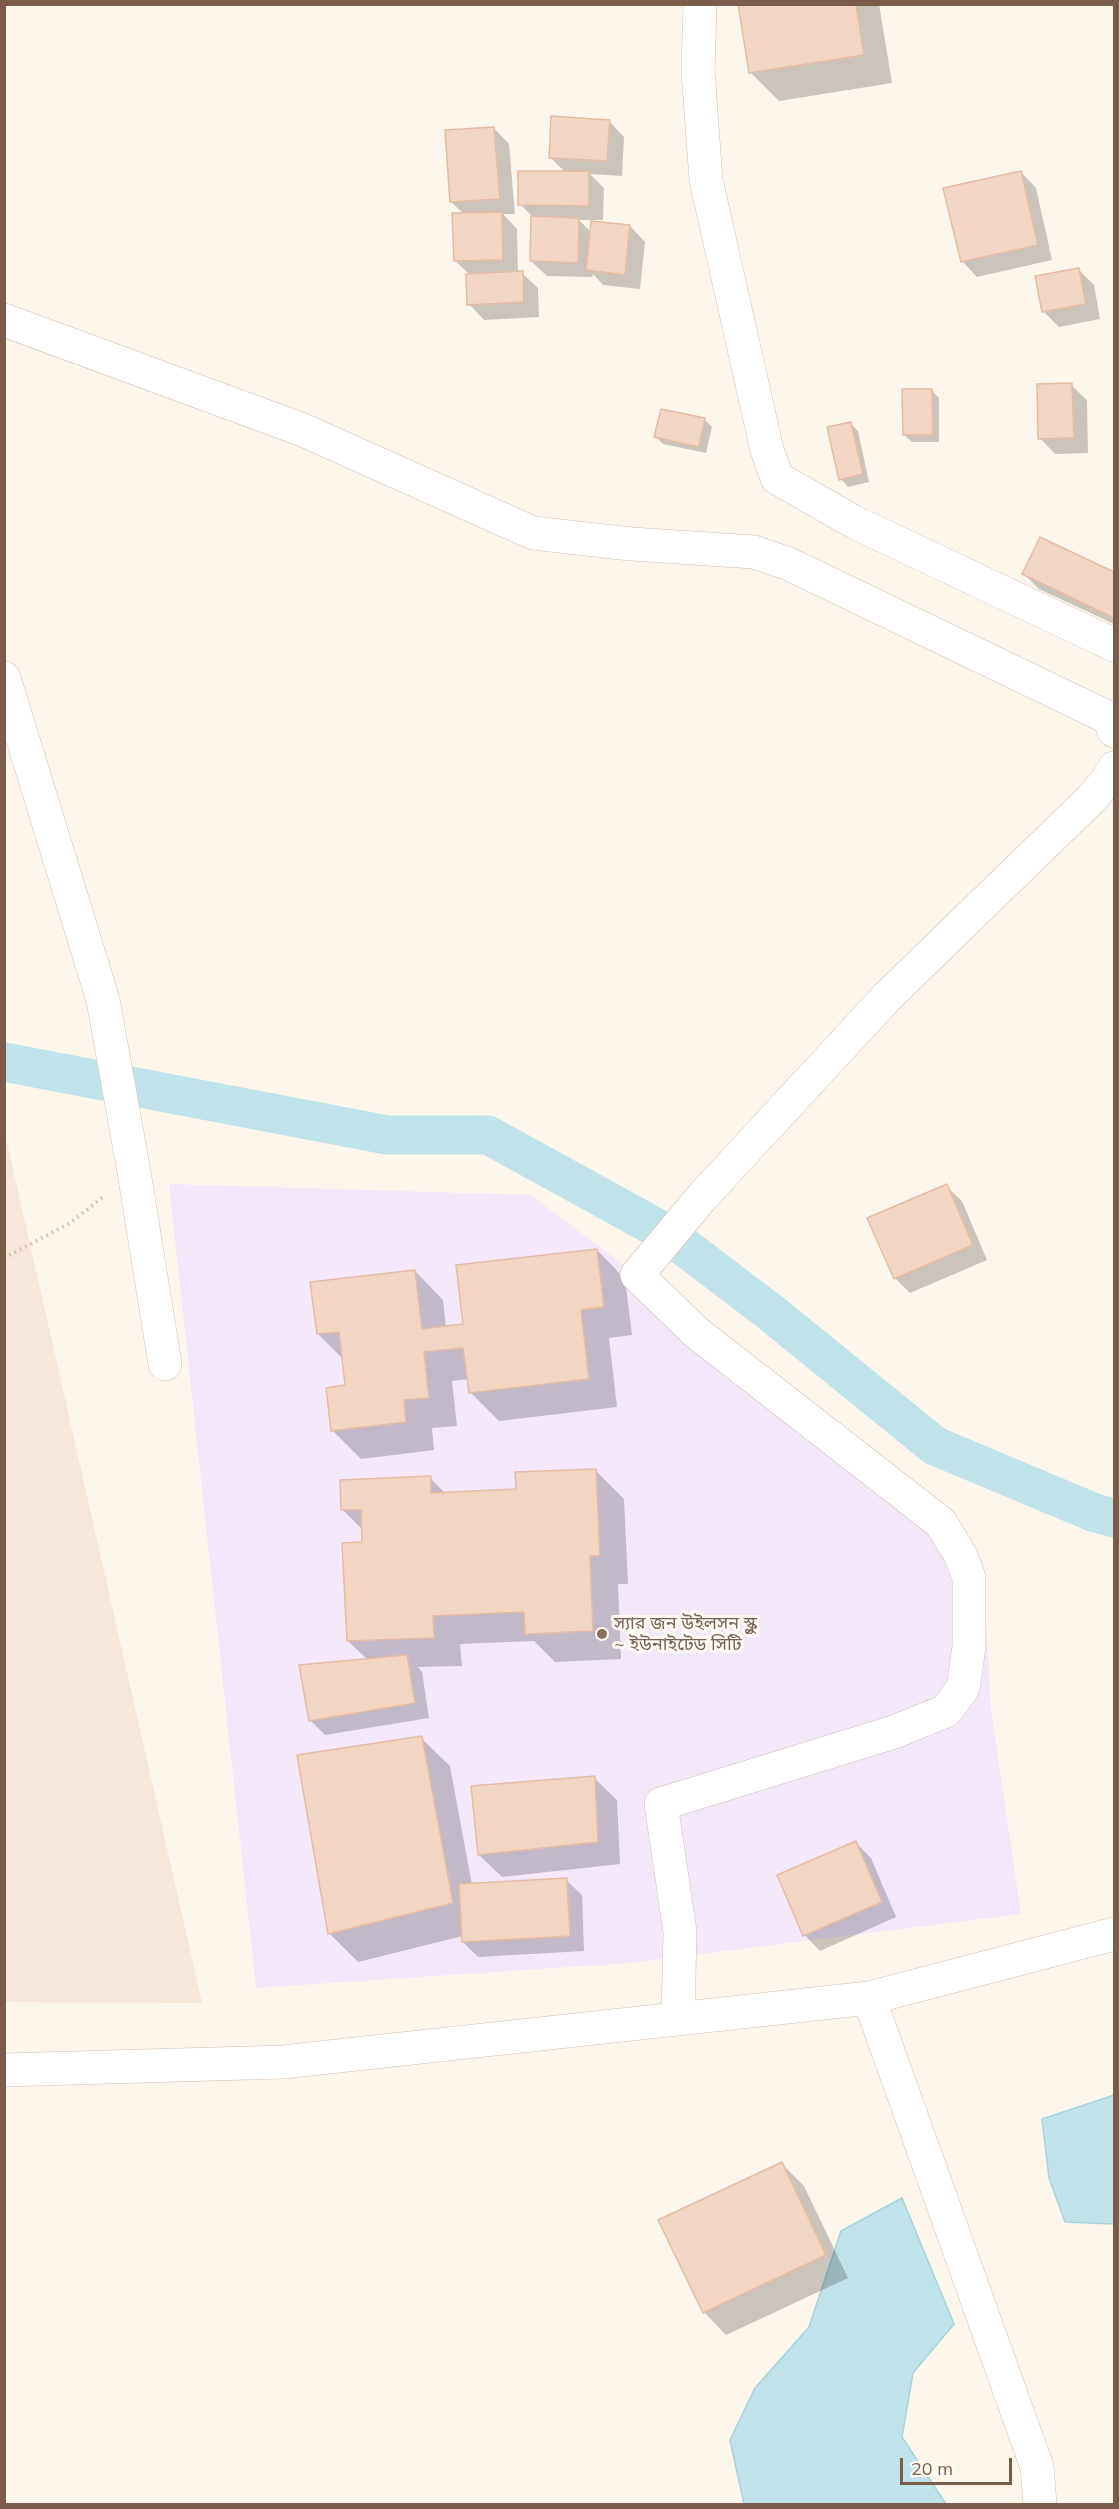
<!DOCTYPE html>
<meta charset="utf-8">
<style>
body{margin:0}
#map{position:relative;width:1119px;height:2509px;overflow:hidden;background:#fdf6ec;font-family:Mulish,sans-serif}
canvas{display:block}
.frame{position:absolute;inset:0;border:6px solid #7a5c4d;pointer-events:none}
.scale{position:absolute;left:900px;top:2458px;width:112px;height:27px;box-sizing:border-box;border:3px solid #7a5c4d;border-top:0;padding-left:8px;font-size:18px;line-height:21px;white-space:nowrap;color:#7a5c4d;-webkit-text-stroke:4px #fffaf3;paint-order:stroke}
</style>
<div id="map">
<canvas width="1119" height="2509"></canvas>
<div class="frame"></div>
<div class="scale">20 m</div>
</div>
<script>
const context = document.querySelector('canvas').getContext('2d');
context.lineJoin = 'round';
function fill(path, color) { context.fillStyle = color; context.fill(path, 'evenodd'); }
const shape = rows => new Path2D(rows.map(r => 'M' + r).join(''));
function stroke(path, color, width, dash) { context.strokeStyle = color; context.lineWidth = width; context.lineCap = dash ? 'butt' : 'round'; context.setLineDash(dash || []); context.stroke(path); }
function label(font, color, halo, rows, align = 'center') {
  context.font = font + ' Mulish,"Noto Sans Bengali",sans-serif'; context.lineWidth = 6; context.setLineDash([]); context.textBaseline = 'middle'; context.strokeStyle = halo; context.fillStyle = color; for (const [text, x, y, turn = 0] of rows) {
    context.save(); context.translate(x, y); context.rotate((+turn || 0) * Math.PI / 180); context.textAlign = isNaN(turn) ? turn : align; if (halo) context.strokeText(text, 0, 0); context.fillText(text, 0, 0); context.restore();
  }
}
fill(shape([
 [5,1134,202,2003,5,2002]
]), '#f5e8da');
fill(shape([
 [169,1184,531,1195,909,1480,983,1560,991,1709,1021,1914,629,1963,256,1988]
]), '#f3e8fa');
const water = shape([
 [1114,2095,1114,2224,1065,2222,1049,2178,1042,2119,1114,2095],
 [902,2198,954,2324,913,2373,902,2437,946,2504,744,2504,730,2440,755,2388,809,2327,841,2231,902,2198]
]);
fill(water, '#bfe3e8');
stroke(water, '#a5d3da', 1.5);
fill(shape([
 [739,4,879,4,892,83,779,101,751,73],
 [609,121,624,137,622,176,590,174,604,188,603,220,579,220,592,233,630,226,645,242,640,289,603,285,593,274,592,277,547,276,531,261,533,217,520,204,566,173,550,157],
 [494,128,509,144,515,214,503,214,517,229,518,273,522,273,538,288,539,317,484,320,469,304,468,273,455,261,464,214,451,202],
 [1021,172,1036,188,1052,260,977,277,962,261],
 [1078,269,1094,285,1100,319,1059,327,1044,312],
 [1071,385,1087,400,1088,453,1055,454,1040,438],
 [931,390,939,398,939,442,912,442,904,435],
 [704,419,712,427,706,453,663,444,656,437],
 [850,423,858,431,869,482,848,487,841,479],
 [1041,539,1114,574,1114,624,1039,589,1024,574],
 [946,1186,962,1201,987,1260,910,1293,895,1278],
 [597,1250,625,1279,632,1335,609,1338,617,1407,499,1421,470,1392,469,1379,452,1381,457,1426,432,1428,434,1450,361,1459,332,1430,347,1387,344,1360,318,1334,415,1271,443,1300,446,1327,465,1325],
 [595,1470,624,1499,628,1584,618,1584,621,1659,555,1662,534,1641,460,1644,462,1666,418,1667,422,1672,429,1718,325,1735,310,1720,368,1660,348,1641,364,1543,363,1530,343,1510,430,1478,446,1494,518,1491],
 [421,1738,450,1766,472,1885,566,1880,582,1895,584,1951,478,1957,463,1942,463,1936,358,1962,329,1933],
 [594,1778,617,1800,620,1864,502,1877,479,1855],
 [856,1843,871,1858,896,1917,820,1951,805,1935,779,1876],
 [781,2163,804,2186,848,2278,726,2335,704,2312]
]), '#0003');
stroke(shape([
 [4,1062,387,1135,488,1135,666,1233,770,1312,935,1446,1095,1513,1114,1518]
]), '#bfe3e8', 39);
const building = shape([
 [738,4,856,4,864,55,749,73,738,4],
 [551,116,610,120,607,161,549,158,551,116],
 [494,127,500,199,450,202,445,130,494,127],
 [518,171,589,171,589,206,518,205,518,171],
 [1021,171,1038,245,961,262,943,188,1021,171],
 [502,212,503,260,454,261,452,213,502,212],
 [531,216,579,218,578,263,530,261,531,216],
 [591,221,630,225,625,275,586,270,591,221],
 [1079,268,1086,304,1042,312,1035,276,1079,268],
 [523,271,524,302,467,305,466,274,523,271],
 [1072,383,1074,438,1038,439,1037,384,1072,383],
 [902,389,932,389,933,435,903,435,902,389],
 [661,409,705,418,699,447,654,437,661,409],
 [851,422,863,474,839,480,827,427,851,422],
 [1040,537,1114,572,1114,618,1022,574,1040,537],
 [947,1184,973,1245,894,1279,867,1218,947,1184],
 [597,1249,604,1307,581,1310,589,1379,469,1393,463,1348,424,1352,429,1398,404,1400,406,1422,331,1431,326,1388,345,1385,339,1332,317,1334,310,1282,415,1270,422,1329,463,1324,456,1265,597,1249],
 [596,1469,600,1556,590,1556,593,1631,525,1634,524,1612,433,1616,434,1638,347,1641,342,1543,362,1542,361,1510,341,1510,340,1480,431,1476,431,1493,516,1489,515,1472,596,1469],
 [407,1655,415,1703,309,1721,299,1665,407,1655],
 [422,1736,453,1903,328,1934,297,1755,422,1736],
 [595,1776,598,1842,478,1855,471,1786,595,1776],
 [856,1841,882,1902,803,1936,777,1875,856,1841],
 [567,1878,570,1936,462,1942,459,1884,567,1878],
 [782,2162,826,2255,703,2313,658,2220,782,2162]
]);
fill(building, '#f3d5c3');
stroke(building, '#e6bba3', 1.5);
const minor = shape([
 [700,4,698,71,706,180,767,450,777,478,854,522,1114,645],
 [4,320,303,430,533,533,631,544,754,552,789,564,1109,718,1114,731],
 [4,678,103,1000,134,1172,165,1364],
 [869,1998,1037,2467,1040,2504],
 [678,2019,680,1932,661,1804,894,1732,946,1711,963,1688,969,1647,969,1578,961,1556,941,1523,697,1333,637,1275,702,1197,887,997,1091,799,1109,778,1114,768],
 [4,2070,283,2062,869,1998,1114,1934]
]);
stroke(minor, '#d1beb0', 34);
stroke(shape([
 [4,1258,70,1223,103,1197]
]), '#d9b8a5', 4, [1.5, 4.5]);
stroke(minor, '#fff', 33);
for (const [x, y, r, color] of [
 [602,1634,6,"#8d6e63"]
]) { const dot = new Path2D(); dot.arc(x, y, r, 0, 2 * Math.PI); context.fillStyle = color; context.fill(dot); stroke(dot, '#fffaf3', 2); }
label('18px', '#785e54', '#fffaf3', [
 ["স্যার জন উইলসন স্কুল",614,1624],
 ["~ ইউনাইটেড সিটি",614,1645]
], 'left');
</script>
